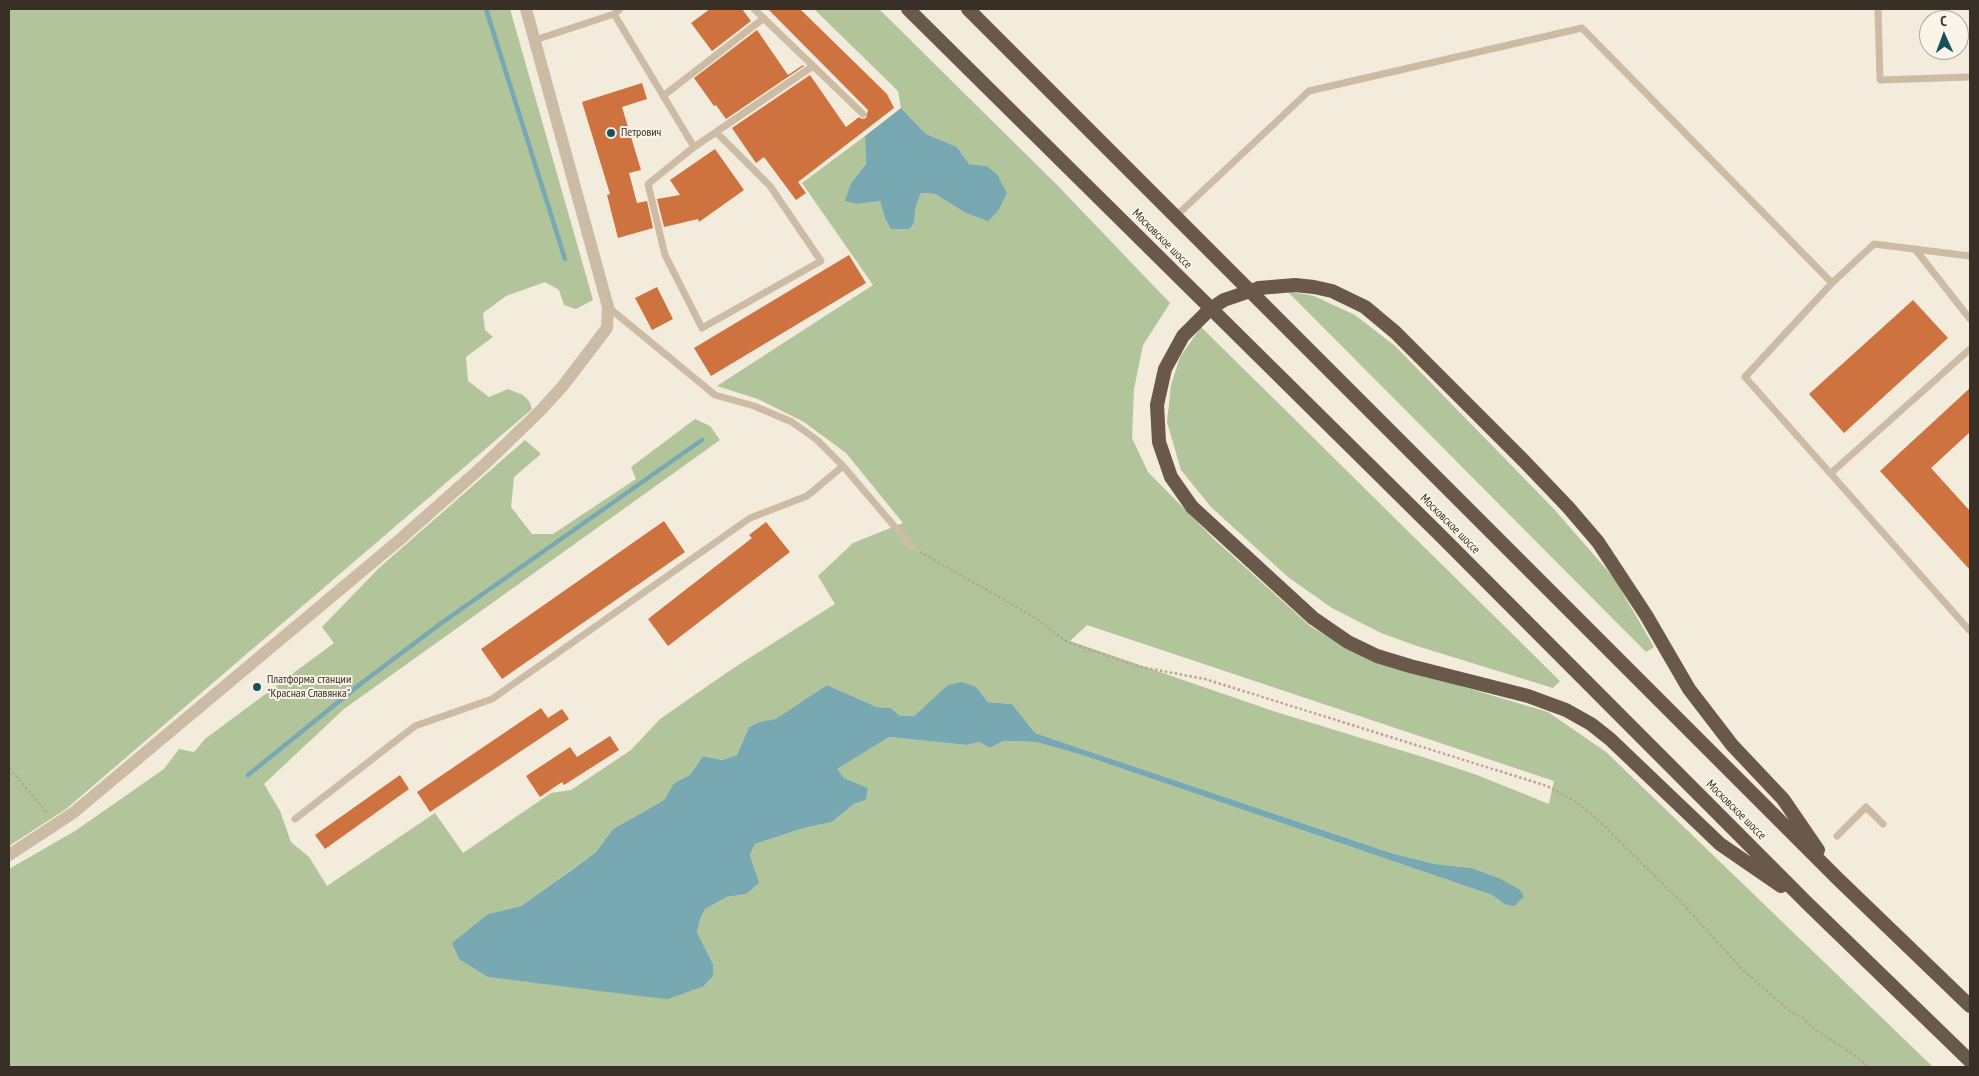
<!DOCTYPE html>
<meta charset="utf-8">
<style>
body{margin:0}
#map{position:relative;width:1979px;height:1076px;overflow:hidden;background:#f3ebdb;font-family:"PT Sans Narrow",sans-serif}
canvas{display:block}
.frame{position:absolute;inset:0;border:10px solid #382f27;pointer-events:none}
.north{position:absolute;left:1919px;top:10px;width:50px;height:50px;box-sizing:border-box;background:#fbf4e8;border:1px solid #ada59b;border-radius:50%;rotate:358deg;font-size:14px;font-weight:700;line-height:20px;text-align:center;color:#382f27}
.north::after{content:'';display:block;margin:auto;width:18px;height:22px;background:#1a505c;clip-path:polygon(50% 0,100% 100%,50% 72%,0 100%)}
</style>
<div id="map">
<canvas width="1979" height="1076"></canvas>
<div class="frame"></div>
<div class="north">С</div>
</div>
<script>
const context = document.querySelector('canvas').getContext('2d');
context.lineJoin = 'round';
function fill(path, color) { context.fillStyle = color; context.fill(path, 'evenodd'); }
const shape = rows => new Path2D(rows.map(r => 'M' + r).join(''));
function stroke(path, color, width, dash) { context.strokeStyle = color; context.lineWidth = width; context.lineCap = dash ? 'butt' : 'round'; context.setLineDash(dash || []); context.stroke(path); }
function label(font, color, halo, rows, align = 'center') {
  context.font = font + ' "PT Sans Narrow",sans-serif'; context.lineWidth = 4; context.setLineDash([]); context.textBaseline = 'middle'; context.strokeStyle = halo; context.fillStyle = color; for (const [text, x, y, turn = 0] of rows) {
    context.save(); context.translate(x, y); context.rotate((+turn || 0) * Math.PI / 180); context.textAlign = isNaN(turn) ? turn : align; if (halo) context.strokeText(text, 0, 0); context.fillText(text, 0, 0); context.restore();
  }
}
fill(shape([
 [9,9,510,9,593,300,576,309,564,305,559,290,545,282,506,296,483,313,485,330,493,337,466,357,468,381,489,397,508,389,523,395,529,401,532,409,66,809,9,846],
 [814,9,879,9,1059,187,1170,303,1143,345,1134,389,1132,438,1148,472,1215,540,1310,626,1352,651,1386,664,1548,712,1606,752,1933,1067,9,1067,9,869,75,831,164,769,179,749,194,752,205,739,334,643,322,627,379,568,525,440,541,454,514,477,511,507,532,534,553,534,636,479,631,467,695,419,710,426,720,440,344,709,264,784,280,811,291,842,309,857,327,886,435,813,463,853,551,793,571,790,631,750,660,719,732,669,835,604,818,576,853,543,903,523,846,453,804,422,758,399,717,386,873,285,802,183,865,136,866,164,851,183,858,204,880,201,885,218,914,223,916,206,921,193,935,194,964,212,997,174,987,166,969,164,957,147,926,134,901,108,898,91],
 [1087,625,1554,781,1549,804,1477,775,1426,758,1273,711,1070,641],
 [827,685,877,707,891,708,900,716,914,716,924,707,976,687,988,702,1012,704,1035,733,1391,853,1435,864,1472,868,1499,878,1504,904,1492,895,1082,755,1036,742,1003,741,990,748,979,742,966,745,889,737,836,769,844,778,868,788,866,800,854,804,832,822,804,828,755,844,750,855,755,870,746,894,727,897,705,909,700,920,697,932,713,964,713,976,704,986,568,986,488,977,488,914,521,906,596,852,613,829,664,800,674,783,690,775,703,756,722,760,737,755,749,727,759,722,776,720],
 [1287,291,1314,296,1355,315,1395,346,1553,508,1614,578,1654,647,1646,652],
 [1201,327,1560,681,1553,688,1417,646,1381,633,1332,608,1288,577,1211,507,1181,470,1167,422,1171,385,1180,357]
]), '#b1c49a');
fill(shape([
 [901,108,926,134,957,147,969,164,987,166,997,174,1007,193,998,211,988,221,964,212,935,194,921,193,916,206,914,223,909,229,891,229,885,218,880,201,858,204,845,201,851,183,866,164,865,136],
 [962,682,976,687,988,702,1012,704,1035,733,1391,853,1435,864,1472,868,1499,878,1520,890,1524,897,1514,906,1504,904,1492,895,1082,755,1036,742,1003,741,990,748,979,742,966,745,889,737,837,769,844,778,868,788,866,800,854,804,832,822,804,828,755,844,750,855,759,883,746,894,727,897,705,909,700,920,697,932,713,964,713,976,704,986,668,999,648,997,488,977,459,959,452,943,488,914,521,906,573,869,596,852,613,829,664,800,674,783,690,775,703,756,722,760,737,755,749,727,759,722,776,719,827,685,877,707,891,708,900,716,914,716,948,685]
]), '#78a9b3');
stroke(shape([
 [486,9,565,259],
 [248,775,363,682,440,624,702,440]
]), '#78a9b3', 4.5);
fill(shape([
 [710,9,742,9,751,21,712,51,691,23],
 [768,9,800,9,887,94,894,108,798,182,806,193,796,200,764,157,756,163,732,128,810,75,846,127,859,117,862,119,866,118,868,110],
 [757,30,788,75,803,65,804,66,726,119,716,105,714,106,694,78],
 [642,83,647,99,622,107,641,170,629,173,637,203,647,201,653,228,618,238,607,195,610,194,582,102],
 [715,149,744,190,699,222,698,219,664,227,657,199,680,195,670,180],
 [849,255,866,283,711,376,694,348],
 [657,287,673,319,652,330,635,298],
 [1913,300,1948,338,1844,433,1809,394],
 [1970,388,1970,432,1931,468,1970,511,1970,570,1880,471],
 [664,521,685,552,502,679,481,649],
 [766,522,790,552,668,646,648,619,752,538,749,535],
 [541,708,548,718,562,709,569,719,430,812,417,792],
 [610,736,619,750,564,785,562,782,540,797,526,776,570,747,577,757],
 [400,775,409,789,325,849,315,835]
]), '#ce723f');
stroke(shape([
 [920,552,1034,617,1067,642,1141,667,1205,679,1547,786,1575,801,1597,819,1680,901,1743,970,1791,1012,1802,1017,1813,1028,1857,1057,1868,1067],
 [9,768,48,814]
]), '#b8a690', 2.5, [2.5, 2.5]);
stroke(shape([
 [754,9,863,114],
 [1878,9,1880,80,1970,77],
 [614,14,694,147],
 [535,40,614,14,620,9],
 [663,96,764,18],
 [716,132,770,186,821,261,702,328,665,255,648,184,694,147,813,66],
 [1175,217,1309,91,1582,28,1832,283],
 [1915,249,1970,319],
 [1970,256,1874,244,1832,283,1745,377,1970,631],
 [608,307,715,395,754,406,792,422,817,440,843,466,912,547],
 [1831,473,1970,349],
 [295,819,415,726,492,699,750,518,807,496,843,466],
 [1837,836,1866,807,1883,824]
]), '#ccbca6', 7);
stroke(shape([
 [9,855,73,813,397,542,483,466,539,412,562,387,607,328,608,307,526,9]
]), '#ccbca6', 12);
stroke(shape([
 [908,9,1441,536,1808,904,1970,1061],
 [968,9,1838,879,1970,1006],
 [1259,288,1295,285,1314,287,1332,291,1365,307,1395,332,1524,461,1568,507,1598,542,1646,615,1689,689,1732,745,1783,799,1818,850],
 [1192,507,1313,618,1348,642,1377,656,1410,666,1528,696,1566,710,1591,724,1610,739,1720,844,1781,886]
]), '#6a584a', 14);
stroke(shape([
 [1192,507,1171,477,1159,442,1157,405,1165,369,1183,336,1209,310,1224,300,1259,288]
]), '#6a584a', 14);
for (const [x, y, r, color] of [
 [611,133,5,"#1a505c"],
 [257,687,5,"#1a505c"]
]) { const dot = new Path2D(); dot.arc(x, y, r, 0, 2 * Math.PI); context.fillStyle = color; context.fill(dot); stroke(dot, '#fbf4e8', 2); }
label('12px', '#382f27', '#fbf4e8', [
 ["Петрович",621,133],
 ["Платформа станции",267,680],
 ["\"Красная Славянка\"",267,694]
], 'left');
label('12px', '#382f27', '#fbf4e8', [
 ["Московское шоссе",1162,239,45],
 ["Московское шоссе",1450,524,45],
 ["Московское шоссе",1736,810,45]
]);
</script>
